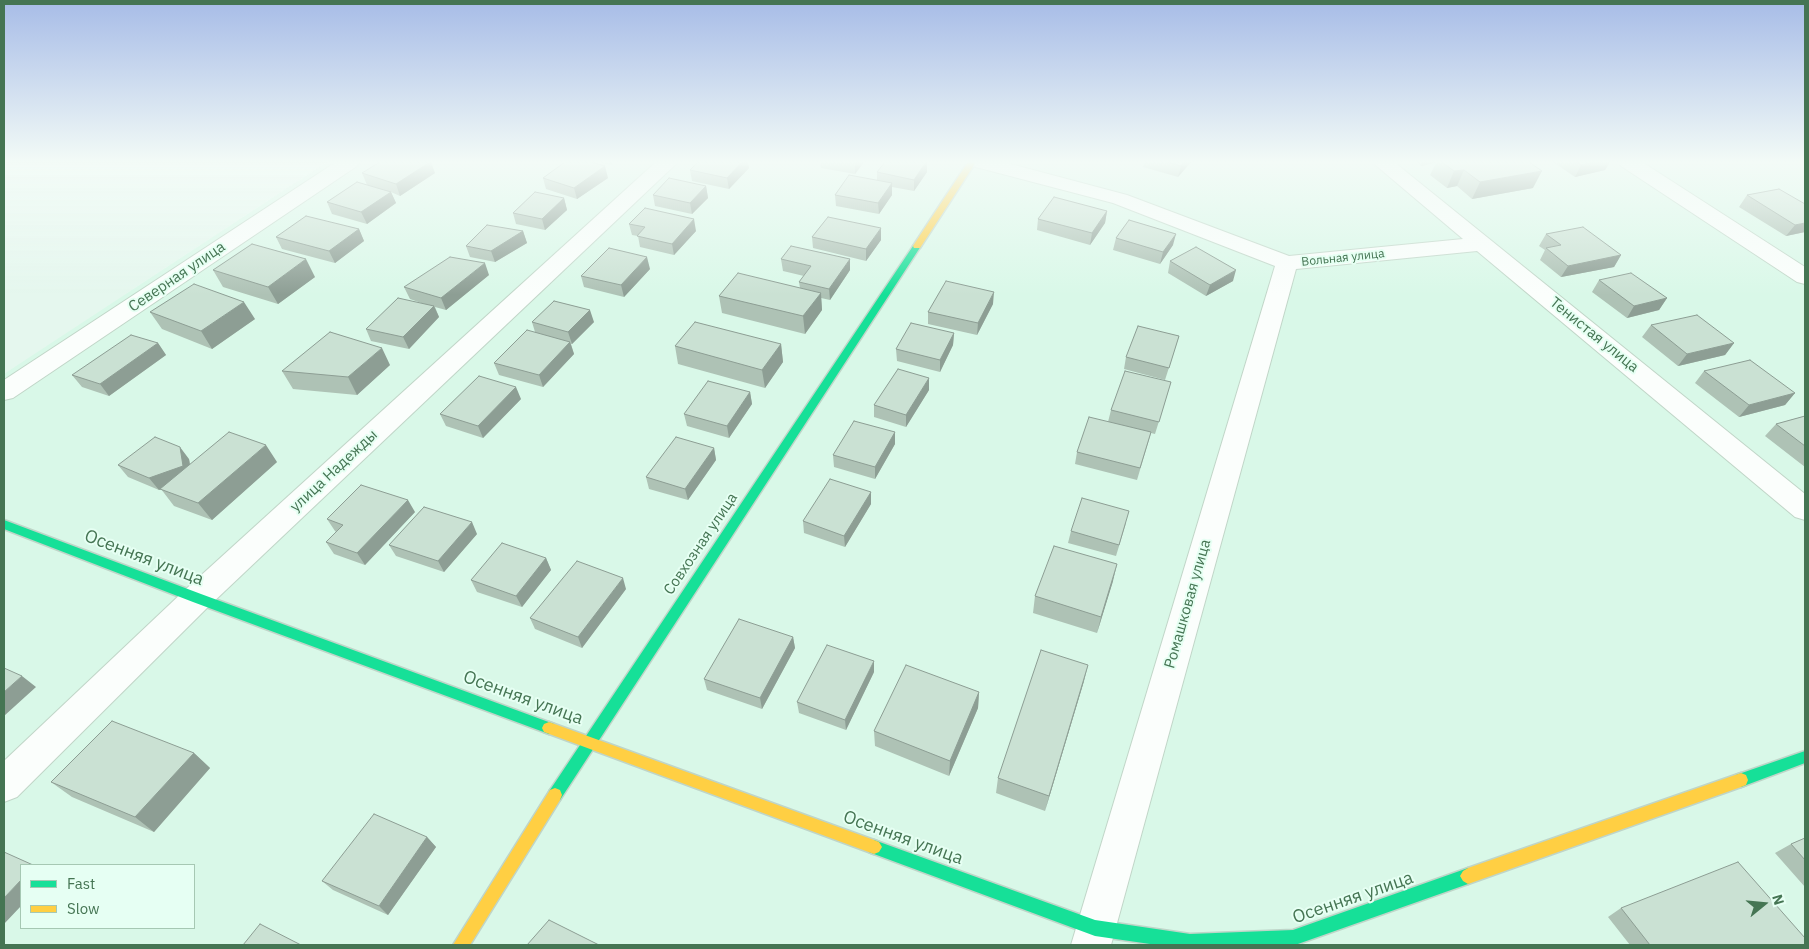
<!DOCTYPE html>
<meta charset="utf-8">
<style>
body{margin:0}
#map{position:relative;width:1809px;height:949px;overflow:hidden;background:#e5f7ee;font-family:"IBM Plex Sans",sans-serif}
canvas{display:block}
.frame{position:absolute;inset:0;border:5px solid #457553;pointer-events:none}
.legend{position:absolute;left:20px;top:864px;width:175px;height:65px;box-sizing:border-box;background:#e6fff3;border:1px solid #a6c8b3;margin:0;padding:6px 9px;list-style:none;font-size:15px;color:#457553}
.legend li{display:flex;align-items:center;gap:10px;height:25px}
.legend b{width:25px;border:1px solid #a6c8b3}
.north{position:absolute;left:1739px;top:879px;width:50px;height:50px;-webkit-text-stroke:4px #e6fff3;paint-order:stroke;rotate:73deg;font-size:14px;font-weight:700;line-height:20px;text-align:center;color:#457553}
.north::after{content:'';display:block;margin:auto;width:18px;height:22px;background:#457553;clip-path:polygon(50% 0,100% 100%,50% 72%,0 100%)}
</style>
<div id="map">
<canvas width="1809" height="949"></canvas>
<div class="frame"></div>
<ul class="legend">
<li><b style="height:6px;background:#16e098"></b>Fast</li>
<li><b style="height:6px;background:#ffcf43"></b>Slow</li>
</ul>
<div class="north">N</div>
</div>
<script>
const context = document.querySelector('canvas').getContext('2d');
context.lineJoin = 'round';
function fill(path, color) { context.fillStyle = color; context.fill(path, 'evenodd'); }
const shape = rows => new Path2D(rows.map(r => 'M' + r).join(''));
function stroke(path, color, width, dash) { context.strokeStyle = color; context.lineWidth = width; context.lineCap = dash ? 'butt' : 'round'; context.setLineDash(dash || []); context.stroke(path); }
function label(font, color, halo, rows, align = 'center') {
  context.font = font + ' "IBM Plex Sans",sans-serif'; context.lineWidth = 4; context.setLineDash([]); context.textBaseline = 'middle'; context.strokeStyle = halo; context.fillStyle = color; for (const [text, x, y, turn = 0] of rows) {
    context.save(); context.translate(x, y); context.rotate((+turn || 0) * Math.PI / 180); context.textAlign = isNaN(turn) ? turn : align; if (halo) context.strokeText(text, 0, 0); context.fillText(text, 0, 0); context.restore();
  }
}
fill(shape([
 [327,162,1805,162,1805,945,4,945,4,374],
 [21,865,194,865,194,928,21,928]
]), '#d9f8e8');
const street = shape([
 [336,162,360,162,357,166,13,398,4,400,4,380,336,162],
 [656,162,678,162,208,607,17,797,4,802,4,761,186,589,656,162],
 [969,162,1003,162,1127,195,1289,256,1463,239,1372,162,1394,162,1805,494,1805,520,1795,517,1477,251,1296,269,1111,945,1071,945,1275,266,1113,203,972,166,969,162],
 [1618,162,1642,162,1805,267,1805,284,1797,282,1621,166,1618,162]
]);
const fast = shape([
 [917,243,921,246,560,800,555,802,550,800,548,795,550,790,913,246,917,243],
 [4,520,201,594,554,724,556,728,554,732,549,734,193,602,4,529,4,520],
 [1805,751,1805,763,1741,787,1736,785,1734,780,1736,775,1805,751],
 [874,840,1095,920,1190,934,1293,930,1468,868,1473,871,1476,876,1473,881,1468,884,1295,945,1157,945,1095,936,874,854,869,852,866,847,869,842,874,840]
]);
const slow = shape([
 [968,162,976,162,920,248,914,248,913,246,968,162],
 [549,722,874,840,879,842,882,847,879,852,874,854,544,732,542,728,544,724,549,722],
 [1741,773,1746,775,1748,780,1746,785,1741,787,1468,884,1463,881,1460,876,1463,871,1468,868,1741,773],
 [555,788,560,790,562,795,560,800,470,945,453,945,550,790,555,788]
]);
stroke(street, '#c1d6c8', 2);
stroke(fast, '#bfd5c8', 3);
stroke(slow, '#bfd5c8', 3);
fill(street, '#fbfefc');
fill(fast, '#16e098');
fill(slow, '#ffcf43');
fill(shape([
 [595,162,614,162,612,165],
 [820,162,864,162,855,174,821,168],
 [885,162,927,162,927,172,914,191,892,187,892,195,879,214,836,206,835,195,877,180,877,172],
 [1144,162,1191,162,1178,177,1143,167],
 [1417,162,1529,162,1533,188,1472,199,1457,186,1447,188,1430,175,1436,163,1421,166],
 [1553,162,1610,162,1605,170,1575,177],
 [749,168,729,189,692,181,690,170],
 [362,173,435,173,400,196,391,192,396,203,367,224,332,214,327,202,377,188,367,185],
 [543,178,608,178,577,199,546,189],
 [706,186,708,198,692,214,655,206,653,195],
 [1779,189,1805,232,1786,236,1739,207,1747,195],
 [564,198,567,210,545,230,516,224,513,213],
 [1107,211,1105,223,1090,245,1037,230,1038,219],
 [629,224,696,231,674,255,640,247,638,236,632,235],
 [359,229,364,241,335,263,282,249,276,237],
 [523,231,527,243,495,262,470,257,466,246],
 [1546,234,1621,255,1614,267,1561,277,1540,260,1545,250,1539,246],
 [812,237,881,240,866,261,813,248],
 [1116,238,1173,245,1160,264,1113,250],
 [781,259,850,270,830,300,821,298,822,310,805,334,722,313,719,296,800,288,799,282,804,276,783,271],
 [1170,261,1233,281,1206,296,1168,273],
 [650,269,624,297,584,287,581,276],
 [213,270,315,277,278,304,223,287],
 [489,275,446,310,435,307,439,317,409,349,371,341,366,329,424,304,410,299,404,287],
 [1599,280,1667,298,1659,310,1627,318,1592,292],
 [993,304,977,335,928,324,928,312],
 [150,312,255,319,212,349,162,329],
 [532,322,594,322,572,344,571,344,574,354,543,387,499,375,494,363,535,332],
 [1651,325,1734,343,1725,355,1678,366,1642,337],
 [954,333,953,345,940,372,897,361,896,349],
 [1179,336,1165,380,1124,369,1126,357],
 [158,343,166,355,109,396,82,387,72,375],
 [781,344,783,362,765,388,678,364,675,346],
 [390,365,357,395,293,389,282,371],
 [1704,371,1795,393,1785,405,1739,417,1695,383],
 [1171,382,1155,434,1151,433,1137,480,1075,464,1077,452,1108,422,1111,410],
 [929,390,906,427,874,417,874,405],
 [750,392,752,404,729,438,687,426,684,414],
 [521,399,483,438,446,426,440,414],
 [1805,416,1805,467,1765,436,1776,424],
 [895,432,895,444,875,479,834,467,833,455],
 [714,448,716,460,688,500,649,489,646,477],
 [189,459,190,464,277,462,212,520,174,506,161,489,159,490,128,477,118,465],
 [871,492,871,504,845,547,804,533,803,521],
 [415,512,365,565,334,554,326,542,336,532,335,531,327,519],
 [1126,523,1116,556,1068,543,1071,531],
 [477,534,444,572,396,556,389,545],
 [546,558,551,570,522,607,477,592,471,580],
 [1113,581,1097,633,1033,613,1035,596],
 [626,589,582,648,535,629,530,618],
 [793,637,795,648,762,709,707,690,704,679],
 [874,672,846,730,799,713,797,702],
 [1084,681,1045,811,996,793,998,778],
 [979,692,978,708,949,776,875,746,874,731],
 [194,753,210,768,154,832,72,797,51,782],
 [427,837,436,847,388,915,333,890,322,881],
 [1805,838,1805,887,1775,853,1791,844],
 [1621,908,1805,945,1630,945,1608,917]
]), '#aec2b5');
fill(shape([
 [430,162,431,162,435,173,400,196,396,184],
 [742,162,748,162,749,168,729,189,727,178],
 [855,162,864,162,855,174],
 [926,162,927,162,927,172,914,191,914,180],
 [1184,162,1191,162,1178,177,1181,166],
 [1423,162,1436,162,1421,166],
 [1596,162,1610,162,1605,170,1575,177,1581,165],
 [605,166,608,178,577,199,574,188],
 [1464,170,1457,186,1447,188,1454,171],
 [1542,171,1533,188,1472,199,1480,182],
 [892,183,892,195,879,214,878,203],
 [706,186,708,198,692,214,690,203],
 [391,192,396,203,367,224,361,212],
 [564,198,567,210,545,230,542,219],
 [1107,211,1105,223,1090,245,1092,233],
 [694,219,696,231,674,255,672,244],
 [1805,223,1805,232,1786,236,1795,225],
 [881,228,881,240,866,261,866,249],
 [359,229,364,241,335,263,329,251],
 [523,231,527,243,495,262,491,251],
 [1176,234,1173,245,1160,264,1163,252],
 [1621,255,1614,267,1561,277,1568,266],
 [647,257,650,269,624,297,621,285],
 [306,259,315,277,278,304,268,287],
 [850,259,850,270,830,300,829,289],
 [485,263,489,275,446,310,441,298],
 [1236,270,1233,281,1206,296,1210,285],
 [994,292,993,304,977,335,978,323],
 [821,293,822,310,805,334,803,316],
 [1667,298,1659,310,1627,318,1634,306],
 [244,302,255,319,212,349,201,331],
 [434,306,439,317,409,349,403,337],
 [590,310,594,322,572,344,568,332],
 [954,333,953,345,940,372,940,360],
 [570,342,574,354,543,387,539,375],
 [158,343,166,355,109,396,100,384],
 [1734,343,1725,355,1678,366,1687,354],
 [781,344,783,362,765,388,762,370],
 [382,348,390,365,357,395,348,377],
 [929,378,929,390,906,427,906,415],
 [516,387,521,399,483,438,478,426],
 [750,392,752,404,729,438,727,426],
 [1795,393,1785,405,1739,417,1749,405],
 [895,432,895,444,875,479,875,467],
 [266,445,277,462,212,520,198,503],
 [180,447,189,459,192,478,159,490,149,478],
 [714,448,716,460,688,500,685,489],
 [871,492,871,504,845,547,844,536],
 [408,500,415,512,365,565,357,553],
 [472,522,477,534,444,572,438,561],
 [546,558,551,570,522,607,516,596],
 [1117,564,1113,581,1097,633,1101,617],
 [623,578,626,589,582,648,578,637],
 [793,637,795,648,762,709,760,698],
 [874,661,874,672,846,730,845,720],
 [1088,665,1084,681,1045,811,1049,796],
 [22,676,36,687,4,716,4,692],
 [979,692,978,708,949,776,950,761],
 [194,753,210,768,154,832,135,817],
 [427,837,436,847,388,915,379,906],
 [21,880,21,906,4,924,4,898]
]), '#8d9e94');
const building = shape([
 [380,162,430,162,396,184,362,173,380,162],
 [565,162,591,162,605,166,574,188,543,178,565,162],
 [698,162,742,162,727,178,690,170,698,162],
 [885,162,926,162,914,180,877,172,885,162],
 [1168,162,1184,162,1181,166,1168,162],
 [1442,162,1529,162,1542,171,1480,182,1464,170,1454,171,1442,162],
 [1576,162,1596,162,1581,165,1576,162],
 [849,175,892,183,878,203,835,195,849,175],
 [669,178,706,186,690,203,653,195,669,178],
 [357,182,391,192,361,212,327,202,357,182],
 [1779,189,1805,204,1805,223,1795,225,1747,195,1779,189],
 [535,192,564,198,542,219,513,213,535,192],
 [1054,197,1107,211,1092,233,1038,219,1054,197],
 [645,208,694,219,672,244,637,236,645,227,629,224,645,208],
 [306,216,359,229,329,251,276,237,306,216],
 [828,217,881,228,866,249,812,237,828,217],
 [1129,220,1176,234,1163,252,1116,238,1129,220],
 [487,225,523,231,491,251,466,246,487,225],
 [1583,227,1621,255,1568,266,1546,248,1561,245,1546,234,1583,227],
 [252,244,306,259,268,287,213,270,252,244],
 [791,246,850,259,829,289,799,282,811,266,781,259,791,246],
 [1196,247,1236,270,1210,285,1170,261,1196,247],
 [609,248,647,257,621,285,581,276,609,248],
 [450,257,485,263,441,298,404,287,450,257],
 [738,273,821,293,803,316,719,296,738,273],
 [1631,273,1667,298,1634,306,1599,280,1631,273],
 [946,281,994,292,978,323,928,312,946,281],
 [194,284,244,302,201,331,150,312,194,284],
 [398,298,434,306,403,337,366,329,398,298],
 [554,301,590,310,568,332,532,322,554,301],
 [1697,315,1734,343,1687,354,1651,325,1697,315],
 [695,322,781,344,762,370,675,346,695,322],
 [911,323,954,333,940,360,896,349,911,323],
 [1138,326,1179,336,1169,368,1126,357,1138,326],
 [527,330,570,342,539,375,494,363,527,330],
 [330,332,382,348,348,377,282,371,330,332],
 [131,335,158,343,100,384,72,375,131,335],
 [1750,360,1795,393,1749,405,1704,371,1750,360],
 [898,369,929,378,906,415,874,405,898,369],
 [1125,371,1171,382,1159,422,1111,410,1125,371],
 [479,376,516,387,478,426,440,414,479,376],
 [708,381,750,392,727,426,684,414,708,381],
 [1805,416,1805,446,1776,424,1805,416],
 [1089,417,1151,432,1140,468,1077,452,1089,417],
 [854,421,895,432,875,467,833,455,854,421],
 [229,432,266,445,198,503,160,489,229,432],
 [155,437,180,447,183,466,149,478,118,465,155,437],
 [676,437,714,448,685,489,646,477,676,437],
 [830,479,871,492,844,536,803,521,830,479],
 [361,485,408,500,357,553,326,542,343,525,327,519,361,485],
 [1082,498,1129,511,1119,545,1071,531,1082,498],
 [424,507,472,522,438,561,389,545,424,507],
 [502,543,546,558,516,596,471,580,502,543],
 [1054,546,1117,564,1101,617,1035,596,1054,546],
 [577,561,623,578,578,637,530,618,577,561],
 [739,619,793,637,760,698,704,679,739,619],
 [827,645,874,661,845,720,797,702,827,645],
 [1041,650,1088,665,1049,796,998,778,1041,650],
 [906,665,979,692,950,761,874,731,906,665],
 [4,668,22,676,4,692,4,668],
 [112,721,194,753,135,817,51,782,112,721],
 [374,814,427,837,379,906,322,881,374,814],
 [1805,838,1805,860,1791,844,1805,838],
 [4,852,33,865,21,865,21,880,4,898,4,852],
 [1738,862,1805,938,1805,945,1650,945,1621,908,1738,862],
 [549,920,599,945,527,945,549,920],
 [260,924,301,945,243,945,260,924]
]);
fill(building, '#cae1d3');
stroke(building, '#8d9e94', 1);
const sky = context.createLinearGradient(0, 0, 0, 295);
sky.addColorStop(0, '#a7bce7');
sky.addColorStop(0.55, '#f3fbf7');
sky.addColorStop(1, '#f3fbf700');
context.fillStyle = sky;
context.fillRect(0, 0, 1809, 295);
label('12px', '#457553', '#e6fff3', [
 ["Вольная улица",1343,258,-6]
]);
label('15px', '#457553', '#e6fff3', [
 ["Северная улица",177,277,-34],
 ["Тенистая улица",1594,335,39],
 ["улица Надежды",334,471,-43],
 ["Совхозная улица",701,544,-56],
 ["Ромашковая улица",1188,604,-74]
]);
label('18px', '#457553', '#e6fff3', [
 ["Осенняя улица",144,558,21],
 ["Осенняя улица",523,698,20],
 ["Осенняя улица",903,838,20],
 ["Осенняя улица",1353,898,-19]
]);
</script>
